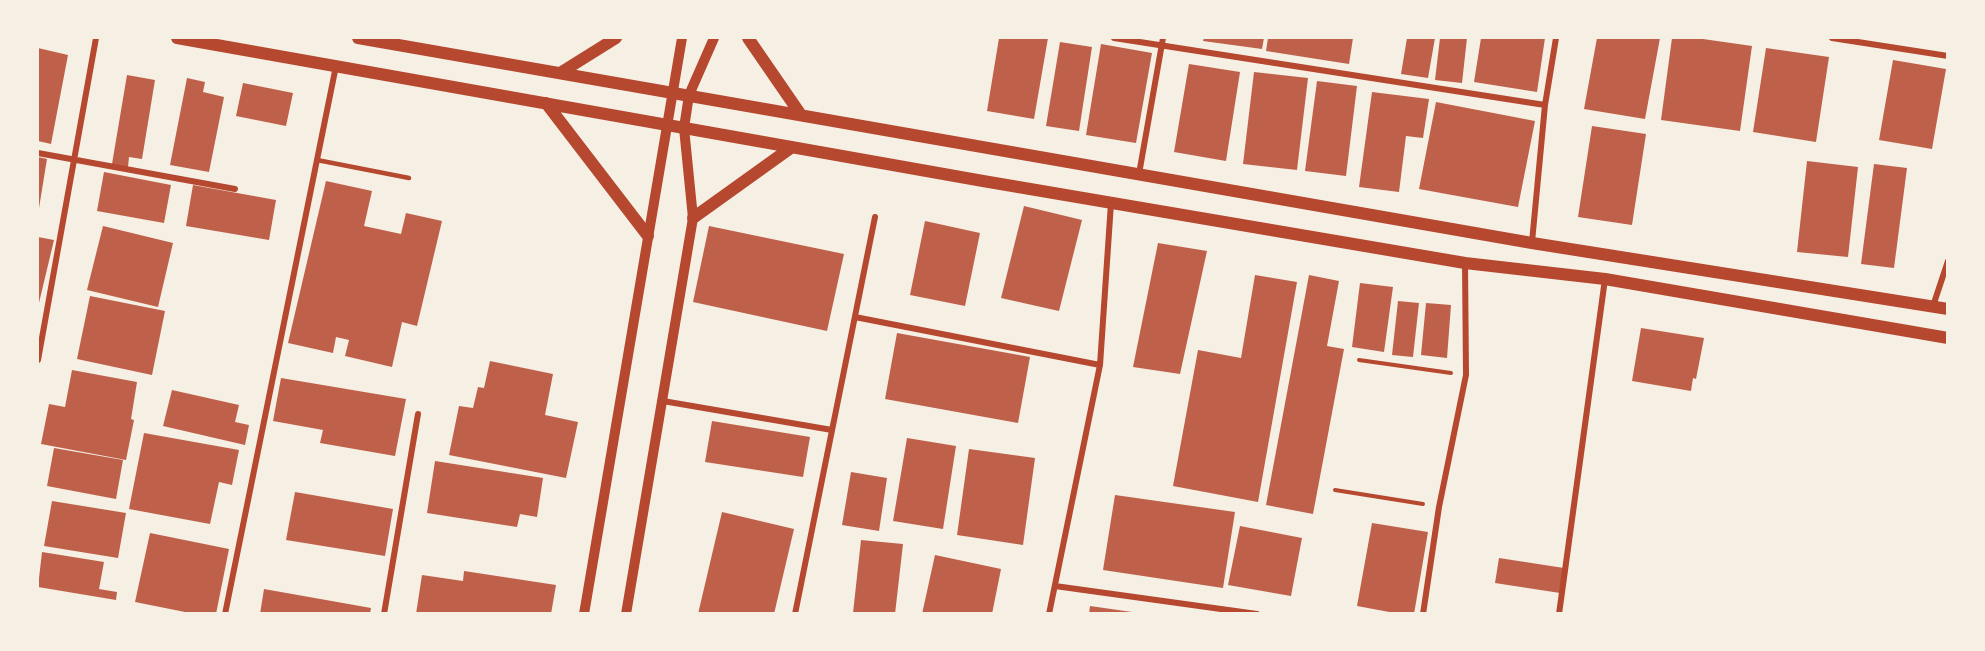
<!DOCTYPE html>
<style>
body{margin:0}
#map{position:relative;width:1985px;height:651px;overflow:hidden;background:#f6efe4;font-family:"Golos Text",sans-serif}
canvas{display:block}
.frame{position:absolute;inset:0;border:39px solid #f6efe4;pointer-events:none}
</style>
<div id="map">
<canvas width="1985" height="651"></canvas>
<div class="frame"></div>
</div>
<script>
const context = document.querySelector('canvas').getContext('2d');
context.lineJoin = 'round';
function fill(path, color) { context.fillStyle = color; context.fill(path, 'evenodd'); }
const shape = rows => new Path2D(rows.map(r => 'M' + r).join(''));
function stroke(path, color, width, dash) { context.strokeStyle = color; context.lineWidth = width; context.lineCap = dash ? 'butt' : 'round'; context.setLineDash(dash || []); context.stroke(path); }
fill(shape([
 [999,38,1048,38,1034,119,987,111],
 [1204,38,1264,38,1262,49,1203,41],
 [1268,38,1353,38,1349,64,1266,51],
 [1407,38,1435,38,1428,78,1401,74],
 [1440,38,1467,38,1462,83,1435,80],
 [1481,38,1545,38,1537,92,1474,82],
 [1597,38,1660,38,1645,119,1584,109],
 [1672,38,1696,38,1752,46,1740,131,1661,120],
 [1060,42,1092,47,1079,131,1046,126],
 [1101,44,1152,53,1136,143,1086,135],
 [38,48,68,55,51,144,38,141],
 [1766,48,1829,57,1816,142,1753,132],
 [1893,60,1946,69,1932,149,1879,140],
 [1189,64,1240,72,1226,161,1174,152],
 [1254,72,1308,78,1297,170,1243,164],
 [127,75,155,80,142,159,129,157,128,167,112,164],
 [187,78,205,82,203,92,224,97,209,172,170,165],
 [1317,81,1357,86,1346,176,1305,171],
 [243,83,293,93,286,126,236,116],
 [1372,92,1429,99,1423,138,1406,136,1399,192,1359,187],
 [1436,102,1535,121,1518,207,1419,189],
 [1592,126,1646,134,1632,225,1578,217],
 [38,157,47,159,39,208,38,208],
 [1807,161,1858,167,1848,257,1797,252],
 [1874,164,1907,168,1894,268,1861,264],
 [104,172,171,185,164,223,97,211],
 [326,181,372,191,364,226,401,234,406,213,442,221,417,326,402,322,392,367,345,356,349,340,336,337,333,353,288,343],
 [193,185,276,200,269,240,186,226],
 [1024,206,1082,220,1059,311,1001,298],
 [925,221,980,233,965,306,910,295],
 [103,226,173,243,158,307,87,290],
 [709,226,844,254,827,331,693,302],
 [38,237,54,240,38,307],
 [1158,243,1207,251,1180,374,1133,367],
 [1255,275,1297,282,1258,502,1173,486,1198,350,1241,358],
 [1309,275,1339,281,1327,346,1344,349,1313,514,1266,505],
 [1360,283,1393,287,1384,352,1352,347],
 [90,296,165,311,152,375,77,359],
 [1398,301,1419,303,1413,357,1392,355],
 [1426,303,1451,305,1447,358,1421,355],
 [1641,328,1704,338,1696,379,1693,378,1691,391,1632,381],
 [897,333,1030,357,1018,423,885,399],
 [490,361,553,374,545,415,578,422,566,478,449,455,459,406,473,408,478,387,484,388],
 [72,370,137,382,131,419,134,420,126,460,41,444,49,404,65,407],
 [281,378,406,399,395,456,320,443,323,430,273,421],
 [172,390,239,405,235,422,249,425,245,445,163,426],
 [712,421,810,437,803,477,705,462],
 [144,433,239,450,232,485,219,482,210,524,129,509],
 [907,438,956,446,943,529,893,521],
 [54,448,123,460,116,499,47,486],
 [969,449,1035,458,1023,545,957,535],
 [435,461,543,478,537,517,520,514,517,527,427,513],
 [851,472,887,478,879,531,842,525],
 [295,492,393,509,385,556,286,540],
 [1115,495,1235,512,1223,588,1103,570],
 [52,501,126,513,118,558,44,546],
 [722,512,794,529,774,614,698,614],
 [1372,523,1428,532,1414,614,1400,614,1357,606],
 [1240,526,1302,538,1291,596,1228,585],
 [150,533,229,549,216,614,195,614,135,602],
 [861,540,903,544,895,614,853,613],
 [42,552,104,562,99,589,117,592,116,600,38,587],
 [935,555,1001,569,992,614,922,614],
 [1499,558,1564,568,1560,593,1495,583],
 [464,571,556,585,551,614,416,614,422,575,463,581],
 [264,589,371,608,370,614,260,614],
 [1090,606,1132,612,1132,614,1089,614]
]), '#bf614a');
stroke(shape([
 [1359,360,1451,373],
 [1335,490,1423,504]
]), '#b5482f', 4);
stroke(shape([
 [317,160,409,178]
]), '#b5482f', 4.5);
stroke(shape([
 [1114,38,1545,105],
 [1832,38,1948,56],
 [38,153,235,189],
 [1139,174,1163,38],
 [1532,242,1545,105,1556,38],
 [1933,306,1948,261],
 [855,317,1100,365],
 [38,360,96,38],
 [663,401,832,430],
 [1055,586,1257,614],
 [225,614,336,66],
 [384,614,418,414],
 [795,614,875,217],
 [1049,614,1100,365,1111,203],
 [1423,614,1439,507,1466,375,1465,263],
 [1559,614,1605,279]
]), '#b5482f', 6);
stroke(shape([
 [584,614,682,38],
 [626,614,693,218,684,128,689,95,714,38]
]), '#b5482f', 10);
stroke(shape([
 [177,38,983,181,1465,263,1605,279,1948,338],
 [358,38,1532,243,1948,309],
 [748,38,801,115],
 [560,73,616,38],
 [546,103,648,236],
 [693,218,792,147]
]), '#b5482f', 12);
</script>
